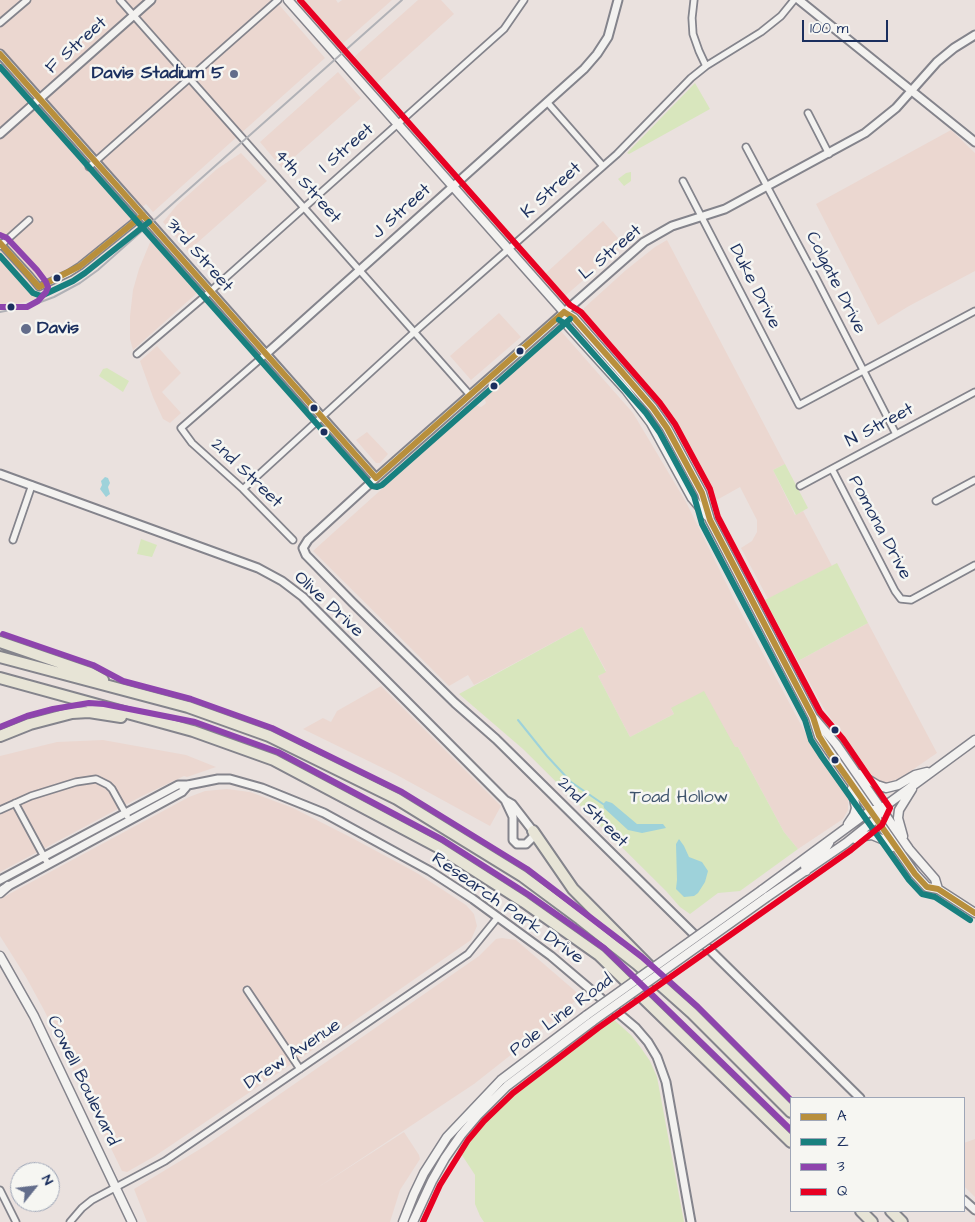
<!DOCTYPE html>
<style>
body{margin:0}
#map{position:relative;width:975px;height:1222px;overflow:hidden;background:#eae1de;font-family:"Architects Daughter",sans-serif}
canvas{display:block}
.legend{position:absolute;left:790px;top:1097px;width:175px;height:115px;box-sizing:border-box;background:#f6f6f2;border:1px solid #9ea6b7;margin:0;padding:6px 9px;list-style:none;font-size:15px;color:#1b2f5e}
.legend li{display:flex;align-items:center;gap:10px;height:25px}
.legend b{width:25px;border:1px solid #9ea6b7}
.north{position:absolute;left:10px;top:1162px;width:50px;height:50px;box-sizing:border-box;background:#f6f6f2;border:1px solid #9ea6b7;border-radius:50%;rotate:61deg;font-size:14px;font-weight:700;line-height:20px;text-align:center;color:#1b2f5e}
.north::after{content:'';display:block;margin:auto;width:18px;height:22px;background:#636d8b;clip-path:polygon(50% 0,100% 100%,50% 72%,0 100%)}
.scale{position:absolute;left:802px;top:20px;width:86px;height:22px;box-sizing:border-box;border:2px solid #1b2f5e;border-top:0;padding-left:6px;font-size:15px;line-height:18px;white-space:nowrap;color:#1b2f5e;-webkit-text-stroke:4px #f6f6f2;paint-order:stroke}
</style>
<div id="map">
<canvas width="975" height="1222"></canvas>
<ul class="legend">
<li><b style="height:6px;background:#b88f3c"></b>A</li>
<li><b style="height:6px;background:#18807f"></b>Z</li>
<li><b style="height:6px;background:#8e44ad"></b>3</li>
<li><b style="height:6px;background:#e80022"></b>Q</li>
</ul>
<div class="north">N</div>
<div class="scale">100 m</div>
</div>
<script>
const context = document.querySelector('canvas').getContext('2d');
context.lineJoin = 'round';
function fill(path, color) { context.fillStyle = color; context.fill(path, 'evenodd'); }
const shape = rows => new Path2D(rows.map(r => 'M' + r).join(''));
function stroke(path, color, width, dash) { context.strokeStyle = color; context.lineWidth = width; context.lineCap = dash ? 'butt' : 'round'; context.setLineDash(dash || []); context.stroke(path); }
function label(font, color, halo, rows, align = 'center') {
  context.font = font + ' "Architects Daughter",sans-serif'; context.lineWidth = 5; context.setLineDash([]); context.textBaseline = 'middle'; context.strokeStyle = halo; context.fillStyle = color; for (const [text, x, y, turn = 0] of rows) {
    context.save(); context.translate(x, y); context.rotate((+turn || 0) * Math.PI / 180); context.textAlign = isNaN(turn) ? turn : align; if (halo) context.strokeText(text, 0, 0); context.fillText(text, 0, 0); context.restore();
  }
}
fill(shape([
 [0,0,275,0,325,58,153,212,146,204,139,210,143,215,69,273,45,282,34,293,36,299,0,308],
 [299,0,336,0,338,3,342,0,392,0,340,46],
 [418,0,441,0,454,14,375,85,354,60,354,57],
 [338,72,361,98,282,168,260,142],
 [951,130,975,153,975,271,909,306,878,325,816,204],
 [241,153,267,181,188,251,163,222,177,205,217,169],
 [603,221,624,245,565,296,545,274],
 [151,240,185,277,197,293,133,350,130,339,130,316,133,290,139,269],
 [667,240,785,464,773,470,795,515,803,511,832,566,768,599,741,548,752,541,757,532,757,520,740,487,715,501,687,446,665,409,583,312,584,308,626,270,655,247],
 [499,313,521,337,471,380,450,356],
 [560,330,633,413,686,502,736,603,807,736,848,797,848,810,843,819,798,849,784,832,738,747,736,748,671,709,674,714,630,737,598,676,606,671,582,627,474,685,468,675,449,686,313,551,475,405,481,407,484,405,486,403,484,397],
 [157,346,181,373,162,392,181,413,170,423,163,419,153,397,140,361],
 [367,432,388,454,380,463,376,463,356,440],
 [868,623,937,753,902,777,888,783,880,782,874,778,868,772,823,707,798,661],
 [381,686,501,806,490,826,395,774,303,729,323,718,331,722,337,711],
 [103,740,186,755,216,767,187,777,184,776,142,796,0,872,0,756,57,742],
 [227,789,250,792,293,808,354,839,417,873,466,905,474,914,477,926,471,940,305,1055,155,1156,127,1172,122,1171,44,1010,26,977,0,936,0,899,189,797,205,791],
 [502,938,516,940,581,996,526,1043,474,1084,314,1190,404,1132,419,1155,420,1159,400,1190,390,1222,147,1222,134,1189,205,1146,479,956,496,939],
 [975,1139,975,1197,964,1186,964,1143]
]), '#ebd7d0');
fill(shape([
 [695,83,710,109,629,154,627,153],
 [631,172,631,181,624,186,618,179,626,173],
 [107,368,129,381,123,392,99,376,103,369],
 [785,464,808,508,796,515,773,470],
 [141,539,157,545,152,557,137,554],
 [837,563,868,623,798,661,765,600],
 [582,627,606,672,598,676,630,737,674,714,671,708,704,691,735,747,738,747,784,832,798,849,740,891,718,893,690,914,680,907,666,891,523,749,459,694],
 [611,1017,632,1036,641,1048,650,1061,657,1077,684,1222,484,1222,480,1216,475,1204,475,1175,458,1149,507,1095]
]), '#d8e6bd');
fill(shape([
 [105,477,108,478,110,483,108,487,110,494,106,497,100,489,102,485,101,481],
 [606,801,612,803,637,824,663,824,666,828,642,833,628,830,604,808,603,804],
 [679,839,684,846,689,857,702,862,708,871,705,882,698,893,694,896,684,897,676,889,677,880,676,844]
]), '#9ed2da');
stroke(shape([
 [518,720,547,756,571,782,603,804]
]), '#9ed2da', 2);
const minor = shape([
 [120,0,470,395],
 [694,0,692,18,693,34,699,51,706,66],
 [0,23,27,0],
 [547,102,603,166],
 [808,113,829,154],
 [746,147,816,278,896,434],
 [89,167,278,0],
 [683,181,799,405,975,311],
 [0,243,30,276,39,287,69,273,80,266,143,215],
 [0,246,29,220],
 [137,354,204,297,504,29,524,0],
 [266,354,181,428,192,443,243,489,293,540],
 [832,469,895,591,901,599,911,600,975,565],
 [800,486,975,392],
 [243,489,420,327,617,154,691,78,706,66,761,32,781,16,794,0],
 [936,501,975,480],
 [13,540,32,485],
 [15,803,48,864],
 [0,810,31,796,76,782,96,779,108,785,112,789,127,816],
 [247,990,300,1069],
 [0,1190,16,1222],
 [70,1222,82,1208,92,1200,165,1161,468,954,498,917]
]);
const tertiary = shape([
 [799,0,975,142],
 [0,54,376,478],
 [0,134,151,0],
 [266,354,584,69,597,54,608,37,618,0],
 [0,474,258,568,282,581,303,597,505,800,512,804,533,831,533,837,526,844,517,844,513,840,513,817,505,800],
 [0,880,178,785,188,785,218,779,230,779,262,788,324,813,430,871,473,899,551,956,636,1028,648,1042,657,1057,666,1082,691,1222],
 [3,889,182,792,188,785],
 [860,1098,496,739,455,703,352,602,306,555,303,548,308,540,376,478,644,242,672,226,725,209,865,133,896,108,937,62,954,48,975,35],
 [964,1200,975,1210]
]);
const secondary = shape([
 [288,0,564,312,574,318,653,408,667,428,702,493,710,520,813,717,819,736,915,874,927,887,938,889,975,913],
 [564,312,568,326,626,390,651,423,692,498,707,516],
 [814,718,836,744,909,849,935,879,938,889],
 [859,774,877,785,886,788,898,785,915,775,927,772],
 [848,824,854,815,856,808,852,789],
 [903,836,898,818,899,810,912,789],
 [855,839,864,836,872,835,884,840,892,847],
 [806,871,805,866,824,851,829,843],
 [762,890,864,815,874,810],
 [0,893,8,886],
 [767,897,846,843,876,819,881,809,975,740],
 [0,956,34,1016,132,1222],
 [403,1222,414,1194,424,1173,447,1137,501,1080,587,1015],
 [413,1222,432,1181,445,1158,461,1135,478,1115,507,1086,593,1021]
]);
const motorway = shape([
 [0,642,90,673,103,680],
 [0,657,188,707,269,736,397,799,522,876,580,919,637,964,692,1013,791,1112],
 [0,678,193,731,274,760,438,847,524,902,599,955,791,1142],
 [0,736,30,724,72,713,89,712,121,717],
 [533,831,573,889,658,975],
 [861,1211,872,1222],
 [891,1211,902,1222]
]);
stroke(minor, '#84848c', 9);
stroke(tertiary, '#84848c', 11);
stroke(secondary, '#84848c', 11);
stroke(motorway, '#84848c', 14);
stroke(minor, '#f3f2f0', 5.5);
stroke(tertiary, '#f3f2f0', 7);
stroke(secondary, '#f3f2f0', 8);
stroke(motorway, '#e7e4d6', 10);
stroke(shape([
 [0,312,30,306,54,297,80,283,98,270,402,0]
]), '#b0b1b6', 2);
const secondaryBridge = shape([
 [587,1015,762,890],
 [593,1021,767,897]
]);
stroke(secondaryBridge, '#84848c', 11, []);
stroke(secondaryBridge, '#f3f2f0', 8);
stroke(shape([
 [0,54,376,478,564,312],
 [0,243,39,287,80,266,143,215],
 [564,312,574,318,622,372,653,408,667,428,702,493,710,520,813,717,819,736,829,752,915,874,927,887,938,889,975,913]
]), '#b88f3c', 6);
stroke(shape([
 [0,67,372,486,377,487,382,485,570,319],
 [0,256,33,293,41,296,73,281,85,273,149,222],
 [559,320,568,325,615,378,646,413,660,433,694,496,702,524,805,720,811,740,822,757,909,880,922,894,935,897,970,920]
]), '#18807f', 6);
stroke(shape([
 [0,235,7,238,37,270,46,282,48,287,46,292,38,301,27,307,0,307],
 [3,634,93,665,123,681,191,699,272,728,402,792,527,869,642,957,698,1007,791,1100],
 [0,727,27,716,53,709,89,703,104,704,195,722,278,752,443,840,529,895,604,948,791,1130]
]), '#8e44ad', 6);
stroke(shape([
 [300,0,570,305,581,312,660,403,675,424,710,489,718,517,820,712,843,739,890,808,882,825,851,850,598,1028,513,1093,484,1121,468,1140,440,1185,423,1222]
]), '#e80022', 6);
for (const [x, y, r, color] of [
 [234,74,5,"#636d8b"],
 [57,278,4.5,"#1b2f5e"],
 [11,307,4.5,"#1b2f5e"],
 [26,329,6,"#636d8b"],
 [520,351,4.5,"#1b2f5e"],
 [494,386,4.5,"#1b2f5e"],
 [314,408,4.5,"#1b2f5e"],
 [324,432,4.5,"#1b2f5e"],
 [835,730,4.5,"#1b2f5e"],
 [835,760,4.5,"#1b2f5e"]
]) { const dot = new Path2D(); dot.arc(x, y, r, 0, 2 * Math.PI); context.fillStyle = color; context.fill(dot); stroke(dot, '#f6f6f2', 2); }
label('18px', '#1b2f5e', '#f6f6f2', [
 ["F Street",77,46,-42],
 ["I Street",347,149,-41],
 ["4th Street",307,187,49],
 ["K Street",552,191,-42],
 ["J Street",402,212,-42],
 ["L Street",611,253,-40],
 ["3rd Street",199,256,49],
 ["Colgate Drive",835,283,63],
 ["Duke Drive",754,287,63],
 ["N Street",880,426,-28],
 ["2nd Street",246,474,44],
 ["Pomona Drive",879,528,62],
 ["Olive Drive",328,605,43],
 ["2nd Street",592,813,45],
 ["Research Park Drive",507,909,35],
 ["Pole Line Road",562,1016,-37],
 ["Drew Avenue",293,1055,-34],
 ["Cowell Boulevard",82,1081,64]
]);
label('bold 18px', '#1b2f5e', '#f6f6f2', [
 ["Davis Stadium 5",224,74],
 ["Davis",37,329,"left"]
], 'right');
label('18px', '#3e546c', '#f6f6f2', [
 ["Toad Hollow",679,798]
]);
</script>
